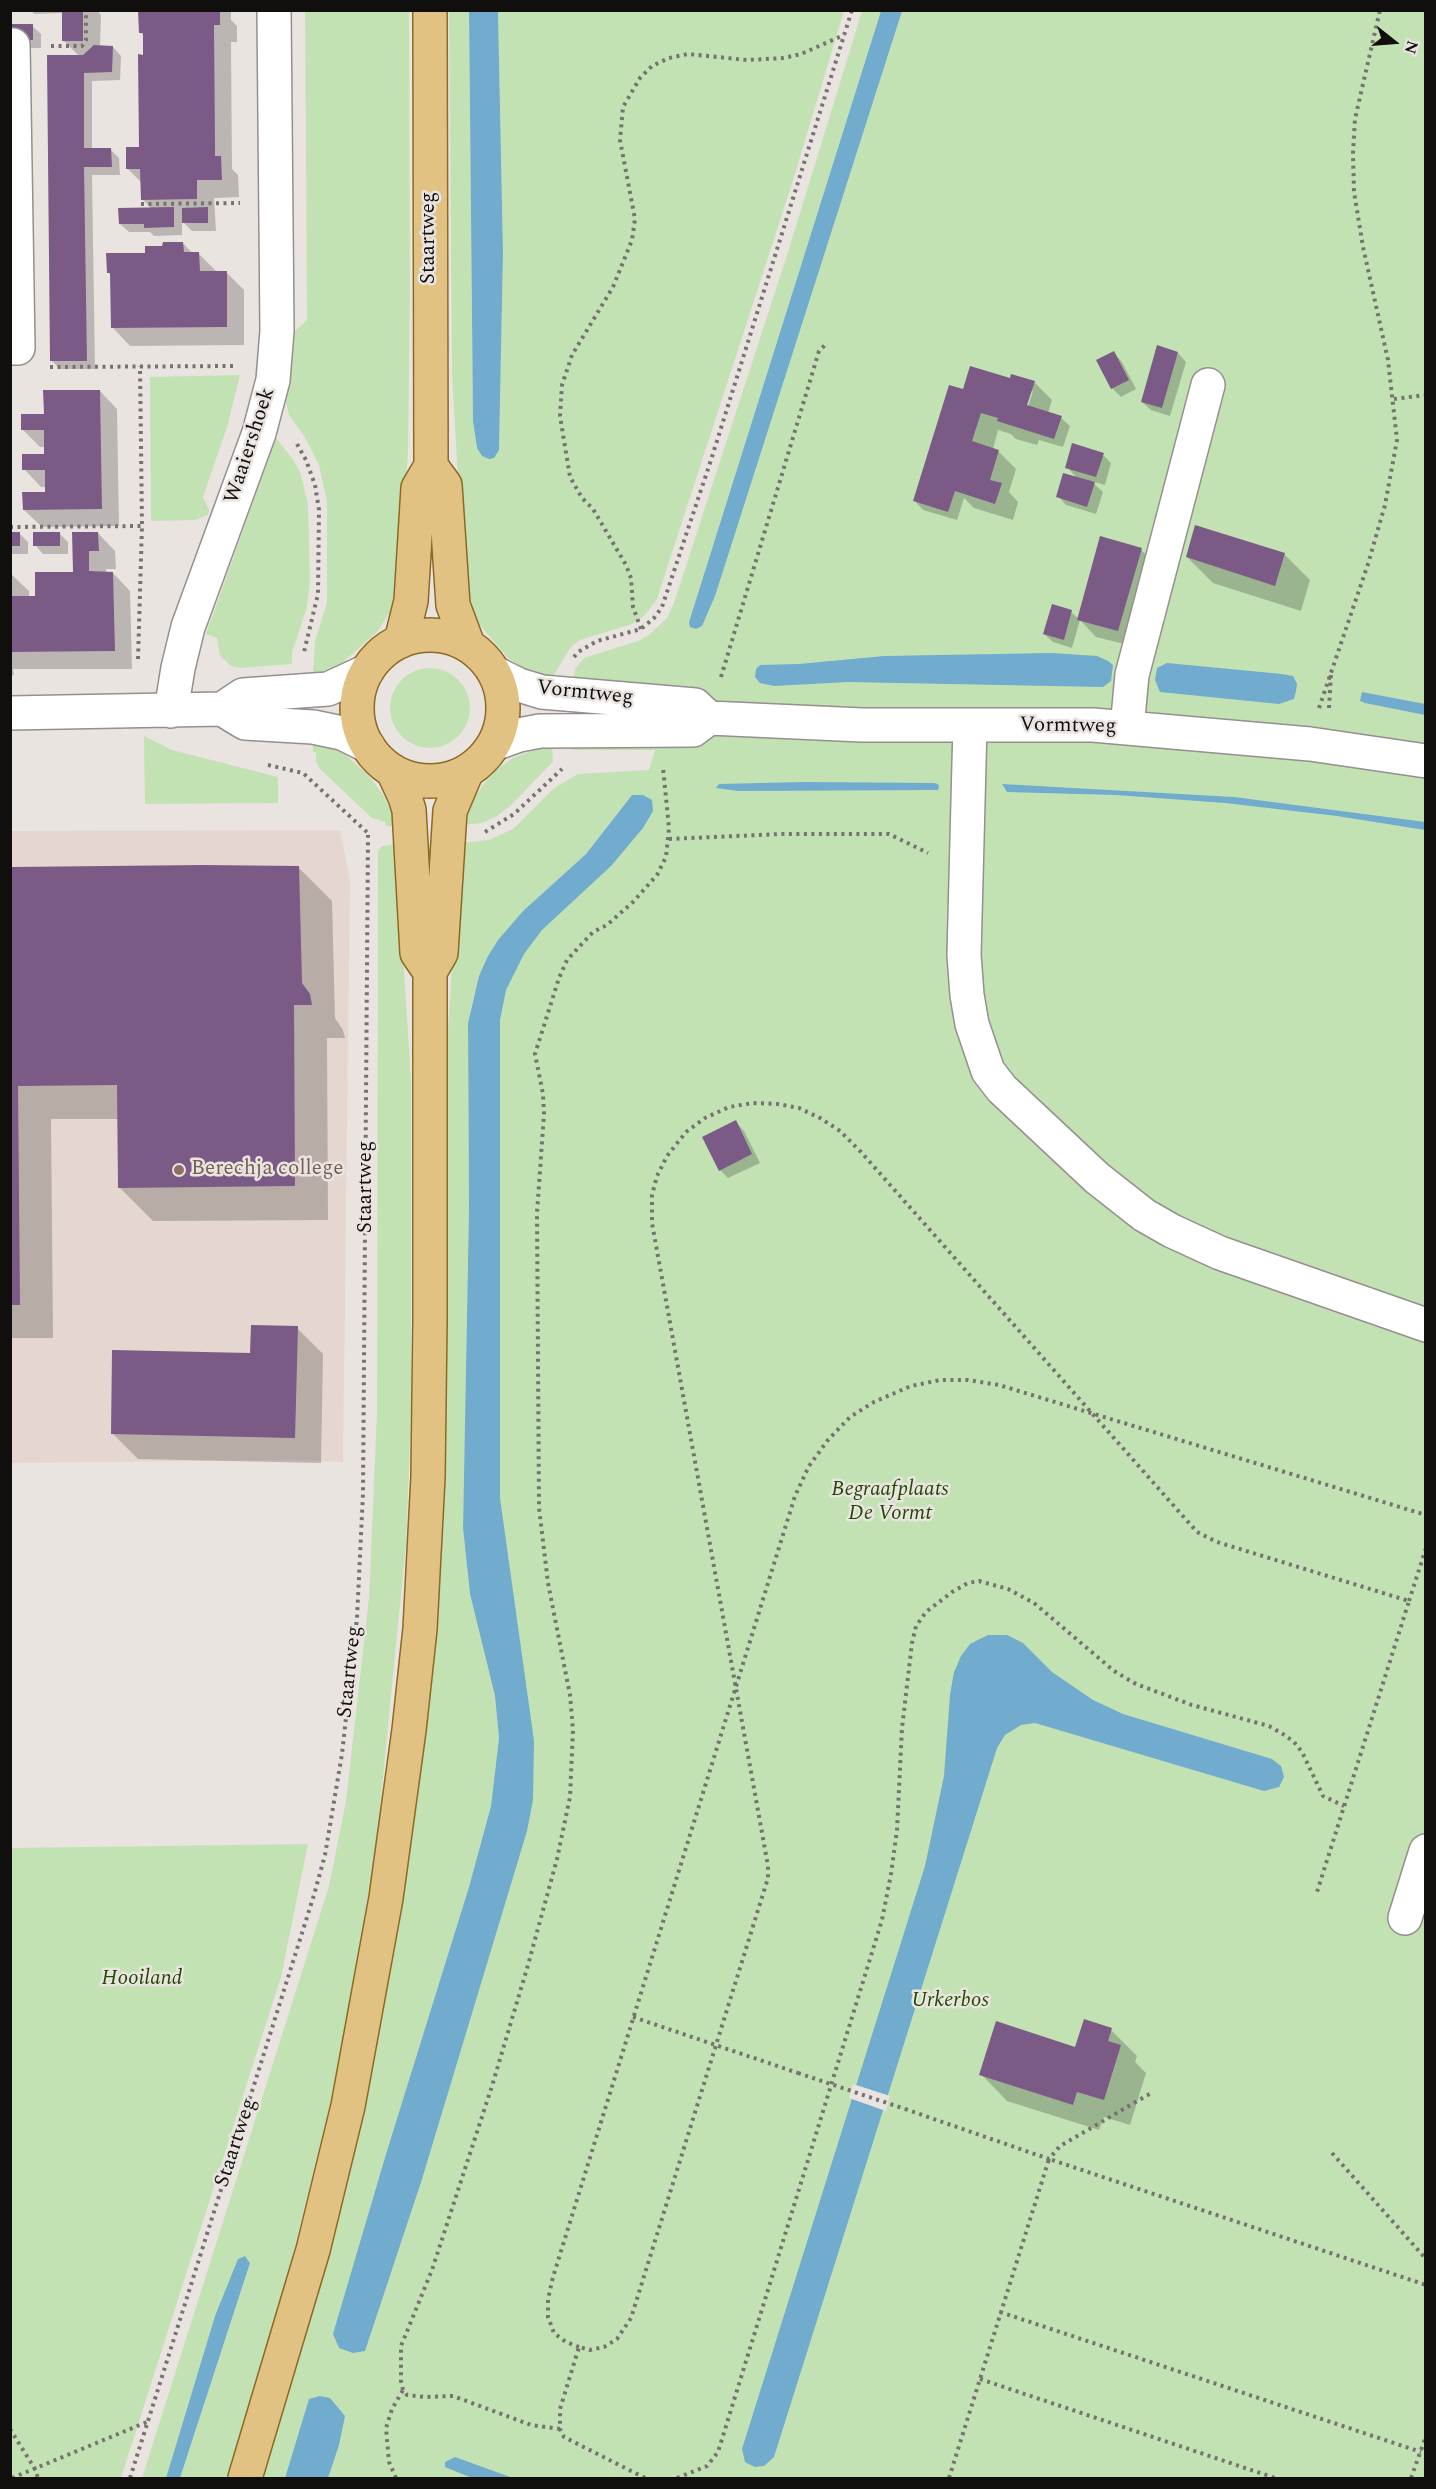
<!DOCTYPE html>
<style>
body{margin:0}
#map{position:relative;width:1436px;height:2489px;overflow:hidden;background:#eae4e1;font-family:Spectral,serif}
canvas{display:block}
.frame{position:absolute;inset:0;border:12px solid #110f0e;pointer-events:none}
.north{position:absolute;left:1364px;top:12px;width:60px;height:60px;-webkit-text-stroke:4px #eae4e1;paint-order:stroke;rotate:107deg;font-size:16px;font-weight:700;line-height:24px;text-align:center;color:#110f0e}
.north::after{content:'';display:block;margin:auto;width:21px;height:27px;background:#110f0e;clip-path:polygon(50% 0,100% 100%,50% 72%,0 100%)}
</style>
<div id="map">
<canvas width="1436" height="2489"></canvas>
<div class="frame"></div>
<div class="north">N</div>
</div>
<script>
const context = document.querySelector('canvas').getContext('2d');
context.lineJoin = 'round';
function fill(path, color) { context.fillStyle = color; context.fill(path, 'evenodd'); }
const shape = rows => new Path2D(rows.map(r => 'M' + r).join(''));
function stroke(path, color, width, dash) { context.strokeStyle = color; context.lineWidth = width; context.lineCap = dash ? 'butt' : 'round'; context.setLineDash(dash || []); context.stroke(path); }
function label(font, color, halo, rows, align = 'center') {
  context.font = font + ' Spectral,serif'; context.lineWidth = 5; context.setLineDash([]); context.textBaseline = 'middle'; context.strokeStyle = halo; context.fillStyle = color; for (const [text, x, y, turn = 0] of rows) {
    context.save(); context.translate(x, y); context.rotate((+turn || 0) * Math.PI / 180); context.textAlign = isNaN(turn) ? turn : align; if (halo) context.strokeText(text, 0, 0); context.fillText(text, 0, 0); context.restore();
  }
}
fill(shape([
 [340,830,350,880,343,1462,294,1460,11,1463,10,831]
]), '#e5d7d0');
fill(shape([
 [305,11,409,11,410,286,408,452,398,592,392,609,377,632,342,663,313,675,315,641,327,602,327,501,319,465,306,439,289,415,286,403,295,331,307,320],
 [449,11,469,11,473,421,477,448,499,450,503,252,498,11,844,11,791,187,657,599,645,615,632,624,580,640,570,648,551,680,535,675,508,658,478,623,471,609,463,565,452,374],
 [862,11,881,11,689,622,693,628,886,11,1425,11,1425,2478,308,2478,309,2400,285,2478,263,2478,324,2275,351,2168,387,1983,439,1565,445,1433,446,1060,460,843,489,840,513,829,554,788,578,774,649,770,655,750,572,750,573,743,658,743,573,682,575,669,584,658,638,641,649,635,667,618,674,603,788,252],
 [632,795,558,903,506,958,488,1024,490,1596,525,1766,339,2348,334,2334,386,2154,469,1887,491,1806,499,1738,495,1696,470,1594,463,1528,469,1207,468,1023,473,999,488,956,498,940,523,911,586,854],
 [240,375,227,427,203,497,209,510,208,515,195,520,151,521,150,377],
 [276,438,292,458,300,472,308,504,310,581,307,607,292,653,292,664,240,668,231,666,220,656,217,638,206,634],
 '390 708a40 40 0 1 1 80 0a40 40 0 1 1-80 0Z',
 [144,736,172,750,278,777,278,803,145,804],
 [313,741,326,744,346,755,369,776,384,796,391,811,394,826,386,826,385,822,372,818,320,769,316,761,316,752,313,752],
 [552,743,553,762,510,806,497,816,482,823,462,825,470,805,482,786,496,770,513,758],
 [396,844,411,1081,411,1414,406,1544,376,1848,346,2029,330,2104,287,2278,229,2478,180,2478,250,2263,245,2256,215,2316,166,2478,142,2478,329,1886,346,1801,369,1598,377,1413,378,851,382,846],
 [308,1844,281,1977,121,2478,11,2478,11,1848]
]), '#c2e2b4');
fill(shape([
 [469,11,498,11,503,252,499,450,494,458,489,459,482,456,477,448,473,421],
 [881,11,902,11,715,596,702,626,696,629,690,627,689,622],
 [1052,653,1097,656,1108,661,1113,665,1111,681,1103,687,848,682,774,686,760,683,755,677,756,669,760,665,799,664,884,656],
 [1167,663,1282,674,1293,676,1297,684,1296,691,1294,699,1279,704,1160,692,1155,680,1157,668],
 [1362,692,1425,704,1425,715,1365,703,1360,701],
 [802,782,934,783,938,784,939,787,938,790,738,791,716,788,719,784],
 [1002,784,1234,797,1425,822,1425,830,1337,816,1225,803,1116,795,1007,792],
 [632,795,643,795,652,800,653,811,643,828,611,866,542,930,524,954,506,990,500,1020,500,1498,534,1741,533,1800,527,1831,422,2179,365,2351,353,2353,339,2348,333,2334,386,2154,469,1887,491,1806,499,1738,495,1696,470,1594,463,1528,469,1207,468,1023,479,976,488,956,498,940,523,911,586,854],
 [988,1635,1007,1635,1023,1643,1052,1672,1093,1700,1123,1714,1272,1759,1281,1766,1284,1777,1279,1787,1264,1791,1035,1723,1021,1725,1005,1735,997,1748,774,2457,764,2466,755,2467,745,2462,742,2449,925,1866,944,1776,950,1695,954,1672,961,1656,970,1644],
 [245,2256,250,2263,180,2478,166,2478,215,2316,238,2259],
 [320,2396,330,2398,345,2416,339,2445,328,2478,285,2478,309,2399],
 [455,2457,513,2478,472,2478,445,2467,445,2462]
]), '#71abcd');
fill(shape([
 [853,2084,890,2096,886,2111,849,2098]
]), '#eae4e1');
fill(shape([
 [31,10,97,10,101,15,100,47,113,47,121,56,120,80,92,81,92,150,111,150,119,158,120,175,92,175,95,369,60,369,52,361,80,57,63,40,64,13,34,14],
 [140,10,231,10,231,20,237,26,237,42,231,42,232,169,238,175,239,197,214,198,216,231,192,231,182,221,182,235,154,236,150,232,129,232,120,224,152,209,142,199,142,183,127,168,141,149,145,37,140,32],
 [32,26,41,34,41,48,17,48],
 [183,243,193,254,199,254,217,272,226,272,244,290,244,345,130,346,113,328,112,276,108,272,163,248],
 [1114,353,1122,362,1136,389,1121,397,1112,388],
 [1178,353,1186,362,1170,416,1151,410,1142,402],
 [1011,380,1034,382,1052,400,1048,413,1061,418,1070,426,1063,447,1039,440,1037,445,1016,439,1011,434,998,430,993,449,998,451,1016,469,1009,492,1018,502,1013,520,974,508,964,498,957,520,923,510,915,501,964,391],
 [1030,391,1033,391,1026,413,1024,412],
 [100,391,117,409,119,526,42,527,24,510,47,494,47,487,41,487,24,469,46,455,46,447,40,447,22,429,45,415],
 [1103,455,1111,463,1105,485,1091,481,1103,492,1096,514,1066,505,1058,496,1078,479,1067,467],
 [19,533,28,542,28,554,10,554,10,534],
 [59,533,68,542,68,554,43,554,35,545],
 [98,533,115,551,116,569,106,569,106,573,113,573,130,591,132,669,13,669,14,675,10,675,10,573,29,591,29,597,37,597,74,573],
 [1141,550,1159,567,1136,647,1096,637,1080,620,1072,648,1053,642,1044,634,1071,612,1079,619],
 [1284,554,1310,580,1301,611,1213,583,1187,557],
 [299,868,332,901,335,1018,343,1030,345,1038,327,1038,328,1220,153,1221,119,1187,119,1119,51,1119,53,1338,10,1338,10,869],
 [736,1122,744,1131,760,1163,728,1178,720,1170],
 [297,1328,323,1354,321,1463,138,1459,112,1433],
 [1111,2030,1137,2056,1135,2062,1146,2073,1130,2125,1104,2117,1099,2130,1007,2101,981,2074,1076,2049]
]), '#0003');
fill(shape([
 [62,10,83,10,83,41,62,41],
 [138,10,220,10,220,25,214,25,215,142,215,156,221,156,222,180,197,180,197,199,141,200,140,169,126,169,126,147,139,147,138,54,143,55,143,33,139,33],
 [10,24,33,24,33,40,10,40],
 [94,45,113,46,112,72,84,73,84,148,111,148,112,167,84,167,87,361,50,361,47,55,83,55],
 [174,207,174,227,144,228,144,224,119,224,118,208],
 [208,207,208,223,182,223,182,208],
 [163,242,183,242,184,252,199,252,200,271,227,271,227,327,111,328,110,273,107,273,106,253,145,253,145,246,162,246],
 [1157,345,1178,352,1162,408,1141,402],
 [1114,351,1129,380,1111,389,1096,360],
 [970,366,1010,378,1011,374,1035,381,1027,405,1062,416,1054,439,997,421,998,418,981,413,972,441,999,450,990,480,1002,483,995,504,955,491,948,512,913,501,949,385,963,389],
 [43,390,100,390,102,509,23,510,22,492,45,492,45,470,22,470,22,454,44,454,44,430,21,430,21,414,44,414],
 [1072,443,1104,453,1096,477,1065,468],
 [1063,473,1095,482,1087,507,1056,497],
 [1195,525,1285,553,1275,586,1186,557],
 [10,532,20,532,20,546,10,546],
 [33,532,60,532,60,546,33,546],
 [72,532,98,532,99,551,89,551,89,571,113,572,115,651,10,652,10,596,35,596,35,572,73,572],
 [1100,536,1142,548,1118,631,1077,620],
 [1052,604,1072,610,1064,640,1043,634],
 [203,865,299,866,302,983,310,994,312,1005,294,1005,295,1186,118,1188,117,1085,18,1086,20,1305,10,1305,10,867],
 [736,1120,752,1154,719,1171,702,1137],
 [251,1325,298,1326,295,1438,111,1434,112,1350,250,1353],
 [1084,2019,1112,2028,1108,2041,1121,2045,1104,2100,1077,2092,1073,2105,979,2075,996,2021,1075,2047]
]), '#7b5a86');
const minor = shape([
 [10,348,18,348,13,45],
 [495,673,519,685,542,692,695,705,709,718],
 [222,709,243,695,328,689,367,671],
 [171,711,178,668,188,627,259,433,273,380,277,331,274,10],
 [10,713,222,709,245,723,313,727,342,733,368,746],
 [970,725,964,955,967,995,972,1024,988,1071,1002,1089,1097,1178,1144,1215,1172,1231,1220,1253,1426,1325],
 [1127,728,1132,675,1208,385],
 [494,744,519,735,540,731,693,730,709,718,862,725,1093,725,1310,744,1426,761],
 [1405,1918,1426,1851]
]);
const major = shape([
 [431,466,445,485,453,605,468,645],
 '357 708a73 73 0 1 1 146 0a73 73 0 1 1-146 0Z',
 [401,641,411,601,418,488,431,466,430,10],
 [393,771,405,797,409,810,417,953,430,972],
 [245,2478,313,2250,348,2106,386,1898,409,1730,420,1629,428,1477,430,1321,430,972,441,953,450,811,466,773]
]);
stroke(minor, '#958f8d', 36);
stroke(major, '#8c6924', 36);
stroke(shape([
 [51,46,82,46,86,40,86,10],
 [141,204,240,203],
 [50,367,237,366],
 [1394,399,1426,395],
 [297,444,306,460,315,485,319,510,318,594,304,652],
 [10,527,142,526],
 [641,629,633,607,631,578,626,565,593,509,582,498,570,477,560,416,562,385,572,355,613,287,632,240,635,219,620,140,623,107,640,78,652,66,669,58,688,54,747,60,784,58,801,54,844,35],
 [574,657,578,652,597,641,641,629,654,618,662,607,711,460,852,10],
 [138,659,142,526,140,366],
 [721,677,819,351,826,344],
 [1319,708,1368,564,1385,505,1397,440,1388,360,1363,247,1354,192,1353,153,1355,119,1380,10],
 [1329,708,1331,674],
 [268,765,303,773,370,835],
 [485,832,514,814,562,769],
 [669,839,781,834,889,834,928,853],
 [1409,1601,1426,1548],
 [633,2017,798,2073],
 [905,2109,1049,2159,1060,2146,1153,2092],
 [1332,2153,1426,2259],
 [1000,2312,1421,2452],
 [579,2347,566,2342,554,2333,548,2317,548,2299,553,2277,795,1496,809,1466,828,1440,850,1417,874,1402,911,1386,940,1380,968,1380,999,1385,1426,1515],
 [980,2379,1275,2478],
 [10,2429,35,2469,38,2478],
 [560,2429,531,2425,453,2396,425,2397,407,2395,403,2390,401,2381,401,2346,432,2270,492,2086,528,1965,557,1859,570,1797,573,1730,570,1695,548,1583,539,1508,537,1213,544,1114,543,1094,535,1054,559,978,567,960,593,932,607,925,633,902,657,875,666,857,669,828,663,768],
 [12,2478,147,2422],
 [130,2478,314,1895,325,1855,342,1754,357,1618,363,1494,368,835],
 [396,2478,389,2462,386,2428,392,2409,403,2390],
 [645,2478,564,2437,560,2429,560,2409,579,2347,590,2350,604,2347,617,2339,631,2318,768,1878,768,1866,652,1223,652,1195,657,1176,667,1156,686,1132,705,1118,729,1107,753,1103,778,1104,799,1108,820,1118,840,1131,861,1152,1197,1532,1217,1542,1409,1601,1317,1892],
 [677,2478,707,2466,718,2452,882,1920,891,1874,897,1830,902,1728,912,1643,916,1626,926,1612,952,1592,968,1583,979,1581,1008,1589,1034,1603,1114,1671,1136,1684,1192,1705,1269,1726,1283,1734,1294,1742,1302,1752,1323,1796,1344,1806],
 [949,2478,1049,2159,1426,2285],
 [1411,2478,1426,2436]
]), '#767270', 4, [3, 4.5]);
stroke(minor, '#fff', 33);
stroke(major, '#e2c283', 33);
stroke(shape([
 [798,2073,905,2109]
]), '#767270', 4, [3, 4.5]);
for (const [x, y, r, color] of [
 [179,1170,6,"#8d6e63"]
]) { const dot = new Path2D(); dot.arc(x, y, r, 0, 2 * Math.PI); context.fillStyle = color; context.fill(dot); stroke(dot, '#eae4e1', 2); }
label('21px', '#110f0e', '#eae4e1', [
 ["Staartweg",430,238,-90],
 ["Waaiershoek",251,446,-72],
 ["Vormtweg",585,694,6],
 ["Vormtweg",1068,727,1],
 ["Staartweg",367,1187,-90],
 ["Staartweg",351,1672,-84],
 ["Staartweg",237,2143,-72]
]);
label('21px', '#785e54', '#eae4e1', [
 ["Berechja college",191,1170]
], 'left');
label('italic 21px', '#214a00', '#eae4e1', [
 ["Begraafplaats",890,1491],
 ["De Vormt",890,1515],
 ["Hooiland",142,1980],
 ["Urkerbos",950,2002]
]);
</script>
